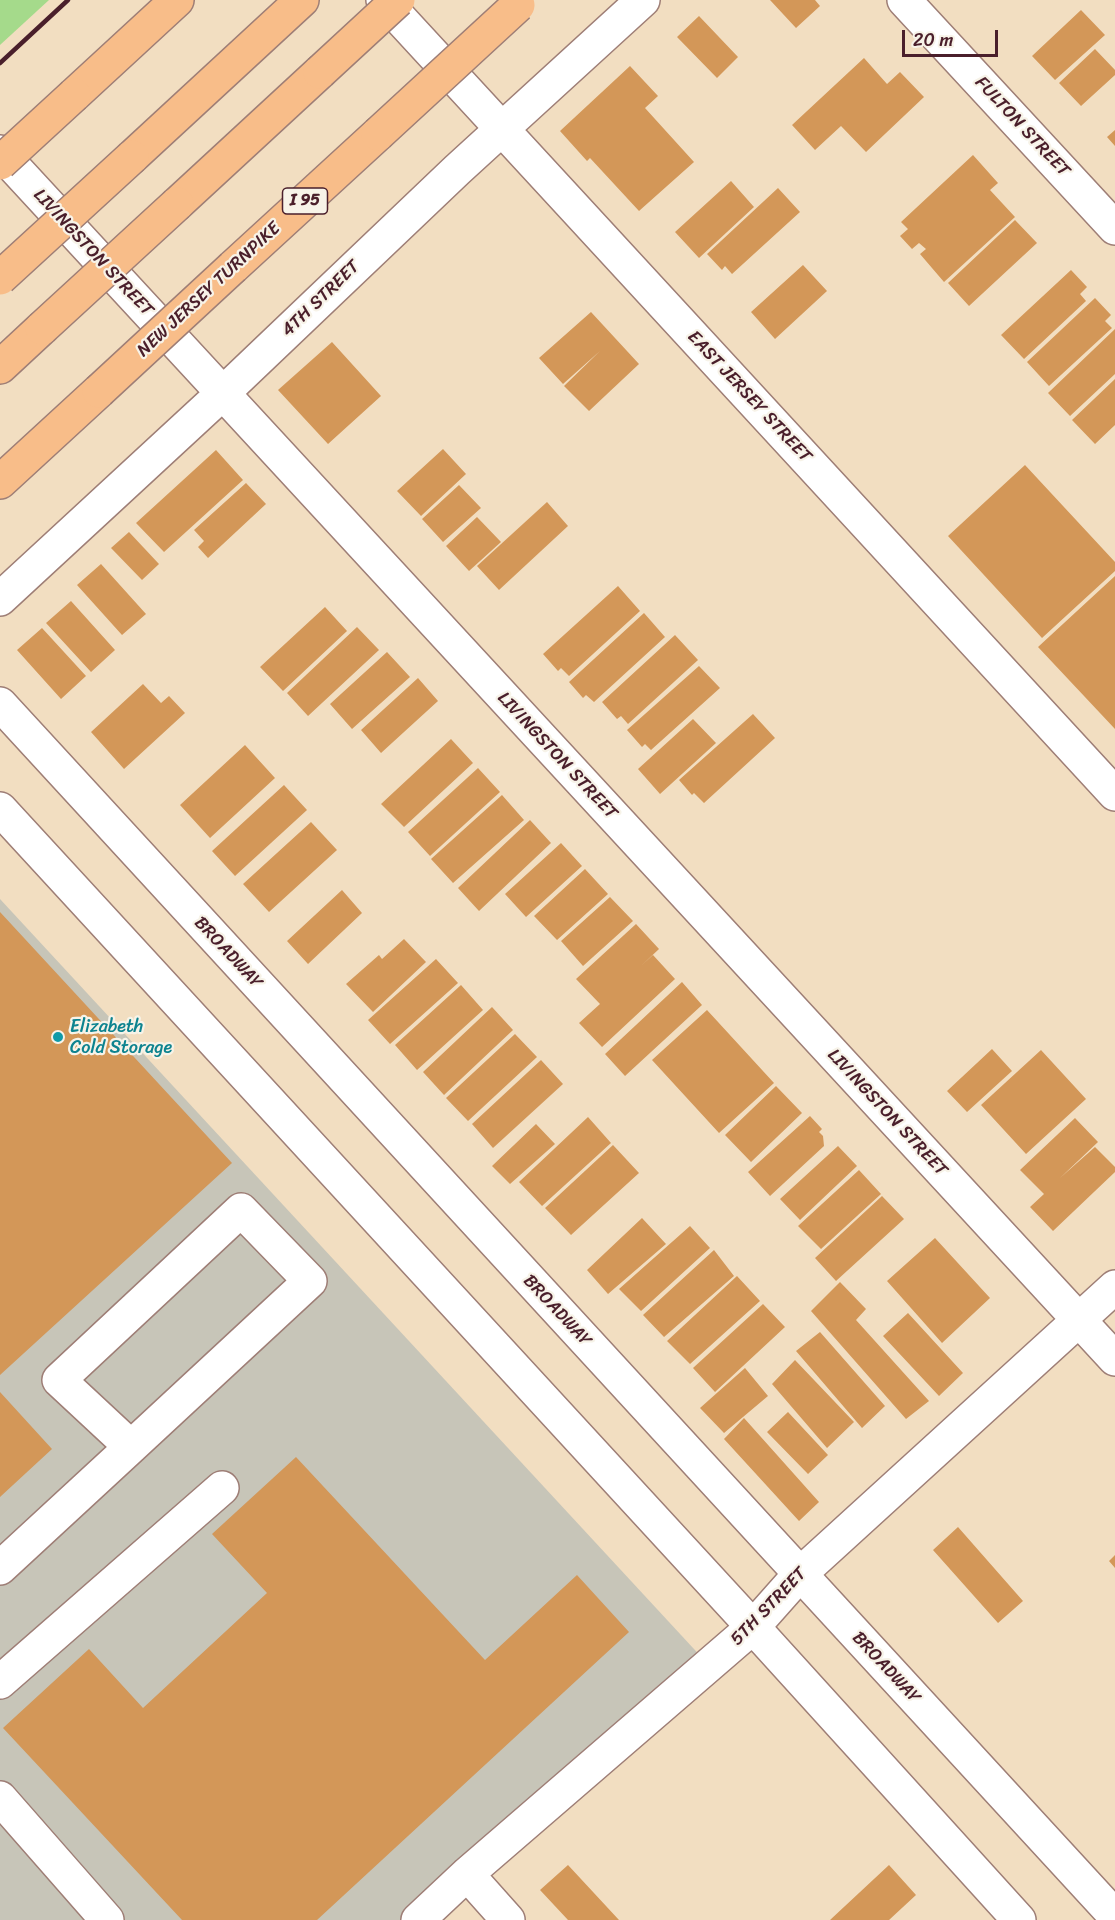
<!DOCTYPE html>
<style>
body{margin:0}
#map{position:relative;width:1115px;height:1920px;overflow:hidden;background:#f2dec1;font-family:Sriracha,sans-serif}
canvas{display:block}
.scale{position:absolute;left:902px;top:30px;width:96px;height:27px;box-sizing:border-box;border:3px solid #4a1f2b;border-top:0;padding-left:8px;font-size:18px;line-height:21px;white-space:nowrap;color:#4a1f2b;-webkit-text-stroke:4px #f7f3e8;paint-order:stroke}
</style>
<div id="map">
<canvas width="1115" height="1920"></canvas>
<div class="scale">20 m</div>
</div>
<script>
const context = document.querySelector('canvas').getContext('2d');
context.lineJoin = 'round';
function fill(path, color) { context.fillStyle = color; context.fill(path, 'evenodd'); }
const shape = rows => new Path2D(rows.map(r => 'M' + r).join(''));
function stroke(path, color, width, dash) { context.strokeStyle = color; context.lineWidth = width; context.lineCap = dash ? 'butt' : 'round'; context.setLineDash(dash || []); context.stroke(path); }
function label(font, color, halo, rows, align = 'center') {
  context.font = font + ' Sriracha,sans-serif'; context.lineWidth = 4.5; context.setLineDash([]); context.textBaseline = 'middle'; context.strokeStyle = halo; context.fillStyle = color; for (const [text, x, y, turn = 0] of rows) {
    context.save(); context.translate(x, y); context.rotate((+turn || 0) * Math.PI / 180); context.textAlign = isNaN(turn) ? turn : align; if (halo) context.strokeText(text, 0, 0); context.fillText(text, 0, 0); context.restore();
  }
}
fill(shape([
 [0,899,706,1662,419,1920,0,1920]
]), '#c7c5b8');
fill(shape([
 [0,0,49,0,0,45]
]), '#a5da8b');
fill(shape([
 [770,0,815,0,820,6,796,28],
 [1081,10,1105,35,1055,80,1032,56],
 [699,16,738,57,717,78,677,37],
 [1095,49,1115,70,1115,75,1081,106,1059,83],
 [864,58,887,84,900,72,924,97,866,152,841,126,815,150,792,125],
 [630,66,658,96,645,108,694,162,639,211,590,158,587,161,560,131],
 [1115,130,1115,146,1107,137],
 [973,155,998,183,990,190,1015,217,944,282,920,254,926,249,919,243,912,249,900,236,908,229,901,222],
 [731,181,754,207,699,258,675,232],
 [778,188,800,212,732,274,725,266,722,270,707,254],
 [1015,220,1037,243,969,306,948,283],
 [803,265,827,291,775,339,751,312],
 [1071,270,1087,287,1080,294,1086,301,1024,359,1001,335],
 [1095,298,1111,315,1105,321,1112,328,1049,386,1027,362],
 [591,312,639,364,589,411,564,386,600,351,563,384,539,358],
 [1115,329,1115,374,1070,416,1048,393],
 [332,342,381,396,328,444,278,390],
 [1115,379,1115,425,1095,444,1072,420],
 [443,449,466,474,421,516,397,491],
 [216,450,243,480,164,552,136,523],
 [1025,465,1115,562,1115,571,1042,638,948,536],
 [246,483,266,504,208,558,198,547,204,541,194,530],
 [459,485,481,508,443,542,422,519],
 [547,502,568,526,499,590,477,566],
 [477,517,501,542,469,571,446,546],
 [129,532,159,564,142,580,111,548],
 [101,564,146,614,122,635,77,585],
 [1115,576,1115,729,1038,647],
 [618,586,640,611,569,676,561,668,558,671,543,654],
 [71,601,115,650,91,672,46,623],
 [325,607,347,631,283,691,260,667],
 [644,613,665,637,594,702,586,695,583,698,569,682],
 [357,627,379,650,308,716,287,693],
 [42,628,86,676,61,699,17,650],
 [675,635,698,660,628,724,621,716,617,719,602,702],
 [387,652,410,677,352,729,330,704],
 [699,666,720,688,651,750,645,744,642,747,627,730],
 [418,678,438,701,381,753,361,730],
 [143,684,161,703,169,696,185,713,124,769,91,732],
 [753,714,775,738,704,803,694,793,692,795,679,780],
 [693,719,716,743,660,794,638,769],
 [451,739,473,763,404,827,381,804],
 [245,745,275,778,210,838,180,805],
 [478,768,500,792,430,856,408,832],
 [284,785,307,810,235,876,212,851],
 [502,795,524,820,453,883,431,859],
 [530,820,551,843,479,911,458,888],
 [311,822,337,850,269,912,243,884],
 [561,843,582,866,526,917,505,894],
 [585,869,608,894,557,940,534,916],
 [342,890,362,913,308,964,287,941],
 [610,897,633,921,583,966,561,941],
 [0,912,232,1163,0,1375],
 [636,924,659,949,642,965,653,955,675,979,602,1047,579,1023,600,1004,576,979],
 [404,939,426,962,373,1012,346,984,379,955,382,959],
 [436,959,458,983,390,1044,368,1020],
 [682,982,702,1005,625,1076,605,1054],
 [461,985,483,1010,417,1070,395,1045],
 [492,1007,513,1030,444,1095,423,1072],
 [707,1010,774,1083,719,1133,652,1060],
 [515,1034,537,1057,468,1121,446,1098],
 [992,1049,1012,1071,967,1112,947,1091],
 [1041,1050,1086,1099,1026,1154,981,1105],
 [541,1060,563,1084,493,1148,472,1124],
 [776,1086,802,1113,751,1162,725,1135],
 [810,1116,822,1129,819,1132,823,1136,824,1146,770,1196,748,1172],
 [588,1117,611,1143,542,1206,519,1182],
 [1075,1118,1098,1142,1060,1178,1095,1147,1115,1167,1115,1172,1053,1231,1030,1207,1044,1194,1020,1170],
 [536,1124,555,1144,510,1184,492,1166],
 [613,1145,639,1173,571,1235,545,1208],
 [838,1146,857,1166,800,1220,780,1199],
 [859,1170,881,1194,821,1249,798,1226],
 [882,1196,904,1219,836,1281,815,1258],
 [642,1218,666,1244,608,1294,587,1270],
 [690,1226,710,1248,641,1311,619,1289],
 [935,1238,990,1298,942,1343,887,1281],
 [714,1250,734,1276,664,1337,643,1315],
 [737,1276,760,1301,690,1364,667,1341],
 [840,1282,866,1309,856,1320,929,1401,906,1419,811,1311],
 [763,1304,785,1327,715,1392,693,1368],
 [908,1313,963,1373,939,1396,883,1336],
 [820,1332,885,1406,862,1428,796,1351],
 [795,1360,854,1422,827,1448,772,1384],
 [745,1368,768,1396,724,1433,700,1408],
 [0,1392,52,1449,0,1497],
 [788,1412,828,1455,808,1474,767,1432],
 [744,1418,819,1502,799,1521,724,1439],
 [296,1457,485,1660,577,1575,629,1632,317,1920,182,1920,3,1728,89,1649,143,1708,267,1593,212,1534],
 [958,1527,1023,1601,998,1623,933,1550],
 [1115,1555,1115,1568,1109,1561],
 [568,1865,619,1920,568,1920,540,1890],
 [889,1865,916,1895,889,1920,830,1920]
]), '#d39758');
const minor = shape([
 [383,0,1115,794],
 [904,0,1115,228],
 [0,152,1115,1359],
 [0,599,223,393,457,170,643,0],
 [0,704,1115,1916],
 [0,809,753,1627,1019,1920],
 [0,1568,131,1447,310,1281,241,1210,59,1380,131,1447],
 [0,1682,222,1488],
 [0,1798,107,1920],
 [467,1874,508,1920],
 [418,1920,467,1874,753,1627,800,1574,1115,1287]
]);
const highway = shape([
 [74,95,177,0],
 [132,157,302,0],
 [177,204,320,72],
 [233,267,378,134],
 [0,367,42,328],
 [0,482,99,391]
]);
stroke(minor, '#9e7e76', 36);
stroke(highway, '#9e7e76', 36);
stroke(minor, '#fff', 33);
stroke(highway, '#f8bd89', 33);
stroke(shape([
 [0,63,68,0]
]), '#4a1f2b', 4.5);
const highwayBridge = shape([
 [320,72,398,0],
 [378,134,518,5],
 [0,163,74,95],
 [0,278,132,157],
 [42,328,177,204],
 [99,391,233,267]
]);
stroke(highwayBridge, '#9e7e76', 36, []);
stroke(highwayBridge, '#f8bd89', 33);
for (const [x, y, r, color] of [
 [58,1037,6,"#0f9aa8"]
]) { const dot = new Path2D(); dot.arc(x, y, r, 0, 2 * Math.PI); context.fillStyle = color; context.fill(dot); stroke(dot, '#f7f3e8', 2); }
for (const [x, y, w] of [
 [305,201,45]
]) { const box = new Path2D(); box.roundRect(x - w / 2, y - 13, w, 26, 4.5); context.fillStyle = '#f7f3e8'; context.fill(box); stroke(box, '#4a1f2b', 1.5); }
label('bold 16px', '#4a1f2b', null, [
 ["I 95",305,201]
]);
label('18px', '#4a1f2b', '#f7f3e8', [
 ["FULTON STREET",1022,127,47],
 ["LIVINGSTON STREET",93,253,47],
 ["NEW JERSEY TURNPIKE",209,290,-43],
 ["4TH STREET",321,299,-44],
 ["EAST JERSEY STREET",749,397,47],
 ["LIVINGSTON STREET",557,756,47],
 ["BROADWAY",228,953,47],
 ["LIVINGSTON STREET",887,1113,47],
 ["BROADWAY",557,1311,47],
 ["5TH STREET",769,1607,-46],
 ["BROADWAY",886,1668,47]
]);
label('18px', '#0d838f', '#f7f3e8', [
 ["Elizabeth",70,1027],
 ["Cold Storage",70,1048]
], 'left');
</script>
